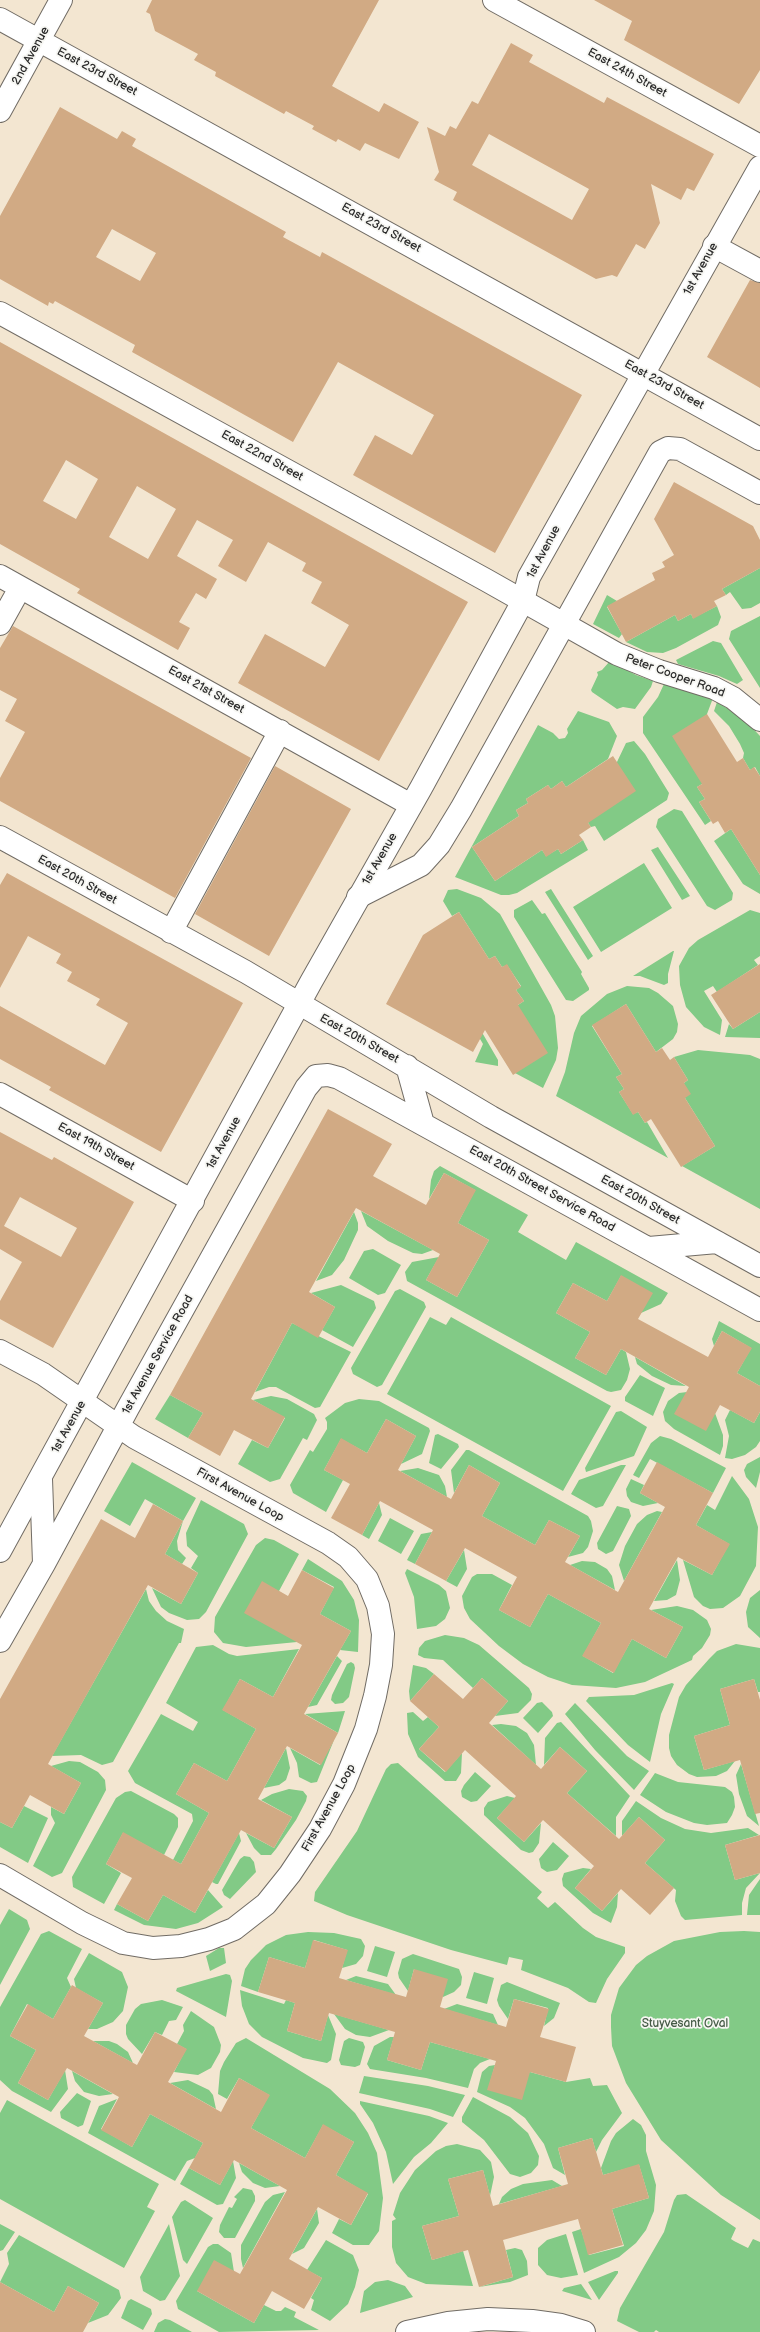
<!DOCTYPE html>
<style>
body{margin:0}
canvas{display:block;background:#f3e6d1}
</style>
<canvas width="760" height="2332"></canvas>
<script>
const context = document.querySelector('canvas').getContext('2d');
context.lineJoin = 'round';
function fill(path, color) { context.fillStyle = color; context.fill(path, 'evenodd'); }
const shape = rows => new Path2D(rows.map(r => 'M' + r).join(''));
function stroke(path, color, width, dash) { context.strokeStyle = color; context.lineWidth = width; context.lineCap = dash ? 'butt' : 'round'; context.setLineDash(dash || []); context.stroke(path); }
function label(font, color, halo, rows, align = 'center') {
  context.font = font + ' "Balsamiq Sans",sans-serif'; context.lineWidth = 3.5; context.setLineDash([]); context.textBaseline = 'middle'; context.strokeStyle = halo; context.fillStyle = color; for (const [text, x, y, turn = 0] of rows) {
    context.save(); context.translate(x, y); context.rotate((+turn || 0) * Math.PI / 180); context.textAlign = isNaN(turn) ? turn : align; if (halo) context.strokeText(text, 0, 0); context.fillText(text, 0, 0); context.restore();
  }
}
fill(shape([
 [760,568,760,603,751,608,742,609,730,592,726,595,722,589],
 [607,595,617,601,607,607,622,634,619,638,593,624],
 [717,606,721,617,718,625,676,648,663,653,647,652,626,642,675,615,678,621,691,614,693,618],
 [760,616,760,688,729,639,731,631],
 [713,641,721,643,743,680,737,684,719,676,678,664,676,660],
 [610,661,636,675,653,681,651,687,635,709,623,707,617,709,592,692,591,690,598,675,597,672,602,670],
 [664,684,713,698,707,714,702,784,697,787,705,799,699,802,711,821,705,825,643,733,643,717,658,697],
 [717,702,743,718,760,736,760,776,755,767,750,770,743,758,744,753,740,744,729,726,714,711],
 [578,711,609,722,617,736,608,759,566,787,562,781,551,789,548,785,526,799,528,803,516,810,519,816,472,847,495,881,542,850,546,856,558,849,561,854,583,840,588,850,517,893,509,895,501,895,455,877,538,725,553,733,559,739,565,738,568,733,567,729],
 [634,741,645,754,669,793,667,800,604,841,595,826,591,827,588,823,626,743],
 [674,809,682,811,733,893,732,900,715,910,707,906,656,827,658,819],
 [731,829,760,875,760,894,743,884,714,841],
 [658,847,690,896,682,900,651,850],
 [644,863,672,908,601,952,573,907],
 [457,889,481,898,500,914,551,1005,555,1016,558,1048,556,1060,543,1088,515,1073,518,1005,524,1001,516,990,521,986,507,965,502,967,495,956,489,959,459,912,452,916,443,901,448,890],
 [551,889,593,956,588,960,545,892],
 [532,900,542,914,545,913,582,972,581,974,589,988,589,990,573,1001,566,1000,514,917,514,910],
 [750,910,760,913,760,956,754,960,758,965,717,992,713,986,704,991,722,1020,720,1035,704,1027,686,1007,680,985,679,966,689,948,698,940],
 [673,951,674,951,668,974,668,983,664,985,640,976,633,976],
 [627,986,649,988,658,993,673,1006,678,1024,677,1032,673,1039,656,1052,626,1004,592,1026,622,1074,616,1077,624,1089,619,1092,633,1114,638,1112,645,1123,647,1122,668,1158,556,1096,565,1072,574,1033,581,1016,607,994],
 [760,1012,760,1038,725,1037,729,1024,733,1029],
 [473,1027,480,1029,498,1060,498,1066,475,1062,483,1044],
 [698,1050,750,1055,760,1059,760,1209,682,1166,715,1146,685,1098,684,1083,688,1080,674,1057],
 [440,1166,528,1215,518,1232,566,1260,576,1242,668,1293,661,1304,641,1313,621,1276,607,1301,573,1283,556,1313,590,1332,575,1358,606,1375,621,1349,626,1352,630,1369,627,1380,621,1390,611,1392,607,1391,407,1281,405,1272,412,1262,439,1257,426,1280,457,1297,489,1240,458,1223,475,1190,444,1173,429,1199,431,1180,434,1171],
 [361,1211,433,1250,422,1254,413,1253,388,1241,367,1226],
 [354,1212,358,1223,358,1230,344,1260,332,1275,316,1281],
 [373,1249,401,1265,385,1293,378,1295,349,1278,364,1251],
 [341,1285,374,1301,376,1308,353,1347,322,1330,335,1307,311,1293],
 [400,1289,424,1302,426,1307,382,1385,377,1387,353,1374,351,1368,395,1291],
 [430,1317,446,1325,451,1317,611,1406,563,1491,387,1394],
 [719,1321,760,1344,760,1386,737,1373,751,1348,722,1331,714,1346,712,1339],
 [292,1323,351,1352,320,1407,315,1408,276,1387,269,1387,255,1392],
 [635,1357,686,1386,671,1385,652,1376,637,1364],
 [640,1375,665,1388,653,1416,625,1401,625,1397],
 [687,1392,715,1413,723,1435,723,1446,720,1455,674,1429,665,1421,663,1412,668,1401,679,1393],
 [170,1395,203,1413,188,1438,155,1419],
 [271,1396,287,1399,314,1414,317,1420,307,1440,303,1438,280,1479,270,1482,238,1464,252,1440,268,1448,285,1418,253,1400],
 [359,1399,379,1401,429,1428,430,1431,422,1454,401,1464,416,1436,386,1419,367,1453,341,1439,324,1470,343,1480,326,1512,293,1493,290,1485,310,1450,313,1452,327,1429,327,1422,325,1418,345,1403],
 [730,1410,754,1423,760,1412,760,1441,756,1447,745,1455,732,1459,725,1458,729,1436,725,1420],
 [621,1411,647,1427,634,1456,586,1472,585,1468,616,1412],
 [438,1434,458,1444,459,1447,441,1469,429,1463,435,1435],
 [660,1436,671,1439,726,1468,713,1493,650,1459,639,1478,633,1475,651,1443],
 [466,1450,469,1450,588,1516,591,1521,593,1531,588,1547,583,1553,568,1557,580,1536,549,1520,535,1545,482,1516,500,1483,469,1465,454,1493,451,1470],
 [760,1457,760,1472,756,1488,746,1477,744,1470,747,1464],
 [132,1462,196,1498,183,1521,177,1541,178,1550,186,1558,182,1564,165,1554,183,1521,145,1499,130,1526,104,1511],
 [621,1465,626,1465,603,1506,596,1508,571,1494,579,1480],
 [418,1468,439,1475,445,1486,447,1497,400,1471],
 [732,1476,749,1499,758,1527,756,1566,740,1596,723,1608,710,1609,703,1606,694,1597,683,1560,712,1575,729,1544,696,1525,707,1505,715,1510],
 [631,1479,644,1485,640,1493,658,1503,643,1506,631,1502,627,1496,626,1489],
 [201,1500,244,1524,248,1534,206,1612,199,1619,187,1620,169,1613,161,1607,152,1588,181,1604,198,1573,191,1568,198,1556,187,1546,186,1533],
 [379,1503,382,1515,369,1539,362,1535],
 [617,1506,629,1509,631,1516,613,1551,606,1554,598,1549,597,1543],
 [657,1511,662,1512,624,1581,619,1565,625,1546,637,1524,647,1515],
 [390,1518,414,1531,401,1554,378,1541],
 [432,1532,415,1564,407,1560,421,1534],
 [265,1538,274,1540,299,1554,279,1591,297,1642,246,1647,223,1643,214,1632,215,1617,256,1545],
 [464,1550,467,1569,457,1587,446,1581],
 [308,1559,342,1581,354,1600,359,1620,358,1652,340,1650,351,1631,320,1614,334,1587,302,1570],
 [677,1560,680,1580,676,1595,667,1600,654,1601],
 [582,1561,595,1562,607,1569,612,1576,615,1590,570,1565],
 [407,1569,439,1585,446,1591,450,1608,445,1619,436,1626,417,1629,414,1597,405,1573],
 [477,1574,492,1574,512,1585,499,1610,530,1627,548,1594,601,1623,583,1656,613,1673,632,1639,666,1658,683,1627,651,1610,677,1606,693,1610,707,1620,711,1629,710,1635,702,1648,693,1656,692,1660,645,1682,616,1688,572,1685,548,1677,523,1664,499,1646,470,1619,464,1608,462,1596,472,1577],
 [146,1589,149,1601,156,1611,167,1621,184,1629,181,1643,179,1643,113,1762,102,1765,81,1755,52,1756],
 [760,1590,760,1638,748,1627,746,1612,750,1598],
 [445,1635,464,1638,479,1645,529,1688,532,1694,531,1700,518,1713,495,1716,508,1701,482,1678,473,1688,443,1660,424,1658,418,1655,419,1648,425,1641],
 [736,1644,760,1648,760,1692,758,1692,754,1679,720,1689,730,1725,694,1736,704,1770,735,1761,727,1771,716,1776,697,1777,689,1774,677,1765,671,1756,669,1748,669,1735,679,1697,686,1685,709,1659,717,1651],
 [213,1645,229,1654,237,1656,299,1649,273,1697,240,1679,223,1710,256,1729,227,1781,194,1763,176,1794,209,1813,181,1864,173,1860,193,1821,192,1814,135,1783,128,1771,161,1714,193,1731,198,1722,166,1703,196,1647],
 [337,1656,342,1661,317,1705,308,1707],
 [351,1662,354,1664,355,1668,349,1697,343,1703,335,1704,331,1700,332,1695,347,1664],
 [413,1665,426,1668,434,1674,410,1701,409,1691],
 [672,1683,674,1684,661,1714,650,1762,628,1745,586,1701,589,1697,634,1695],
 [542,1702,552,1712,553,1716,538,1733,523,1718,537,1703],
 [575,1703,627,1756,649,1771,634,1790,595,1750,565,1714],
 [345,1711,338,1733,305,1714],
 [413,1712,423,1721,428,1717,439,1727,419,1749,445,1772,462,1753,461,1773,456,1781,445,1781,418,1757,408,1734,407,1713],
 [561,1722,630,1796,616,1817,616,1836,567,1793,587,1771,560,1747,544,1765,545,1738,557,1723],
 [501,1724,516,1726,527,1733,534,1745,536,1765,492,1725],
 [334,1740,317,1782,311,1783,299,1777,297,1763,290,1748,320,1765],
 [286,1748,290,1768,286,1780,279,1785,264,1788],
 [69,1761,80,1762,98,1772,105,1780,106,1790,62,1873,52,1877,33,1866,55,1823,51,1815,51,1807,64,1814,81,1783,51,1766],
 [398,1763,542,1892,537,1898,548,1908,555,1902,583,1928,596,1937,625,1947,625,1953,607,1979,596,2003,589,2002,568,1988,521,1970,523,1960,509,1957,507,1965,451,1950,347,1915,314,1901,315,1892,357,1831,386,1769,391,1764],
 [741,1764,759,1826,747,1816,739,1794,736,1775],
 [475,1772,491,1786,477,1801,471,1802,462,1797,461,1791,464,1785],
 [655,1773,678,1782,725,1787,732,1792,734,1797,735,1807,732,1815,727,1823,707,1825,694,1823,666,1812,640,1795],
 [289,1789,303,1791,307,1796,306,1801,296,1820,276,1849,271,1855,261,1855,254,1848,246,1833,274,1848,292,1817,261,1800,272,1794],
 [131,1791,174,1814,178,1818,178,1827,164,1855,123,1833,106,1864,121,1873,104,1904,73,1887,72,1877,116,1798,125,1792],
 [507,1796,515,1798,497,1818,524,1842,541,1823,539,1843,533,1852,529,1853,521,1850,484,1815,484,1808,488,1802],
 [636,1801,661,1818,685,1829,711,1833,748,1828,759,1835,725,1845,735,1880,760,1873,746,1888,742,1903,742,1915,685,1920,681,1916,675,1901,676,1890,645,1863,665,1840,639,1817,622,1836,622,1821],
 [24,1806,48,1818,28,1863,0,1847,0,1822,12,1828],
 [239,1833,241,1841,218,1884,216,1884,212,1882],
 [553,1842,569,1856,557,1870,547,1872,541,1868,539,1859],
 [244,1856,250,1857,254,1862,256,1872,230,1899,224,1895,222,1890,240,1859],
 [583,1868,591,1869,575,1888,602,1911,618,1893,617,1907,611,1923,593,1913,563,1886,562,1879,564,1873],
 [760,1879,760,1915,747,1915,749,1895],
 [208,1890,223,1907,198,1923,176,1929,144,1925,114,1910,117,1904,148,1921,163,1895,195,1913],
 [9,1909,27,1920,30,1929,0,1985,0,1925],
 [49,1931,82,1949,67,1978,71,1987,53,2019,27,2004,10,2036,36,2050,18,2083,48,2100,65,2070,68,2089,51,2112,12,2091,0,2080,0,2007,41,1934],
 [744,1931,760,1932,760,2220,721,2195,661,2140,626,2083,612,2046,611,2027,611,2015,619,1988,636,1965,647,1956,674,1941,720,1932],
 [308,1932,334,1933,361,1939,365,1946,363,1956,356,1964,342,1968,347,1950,314,1940,305,1968,269,1957,258,1992,241,1986,245,1969,251,1960,266,1945,286,1935],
 [375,1946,395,1952,387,1977,367,1971],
 [219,1948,224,1948,226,1963,210,1971,206,1956],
 [89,1953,122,1972,128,1987,123,2011,113,2022,97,2029,88,2029,103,2003,76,1988,74,1979],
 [413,1954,459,1969,462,1977,461,1985,454,1992,443,1997,414,1969,408,1991,399,1978,398,1973,402,1959],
 [474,1972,494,1978,487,2004,466,1998],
 [226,1974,230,1975,232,1981,226,2017,176,1991,177,1988],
 [356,1976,388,1984,396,1995,346,1980],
 [507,1982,560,2003,554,2018,544,2026,548,2008,514,1999,508,2019,499,2006,497,2000,501,1985],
 [240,1990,284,2004,286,2000,295,2003,287,2031,321,2041,328,2015,336,2034,331,2060,327,2063,303,2058,262,2037,249,2024,242,2006],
 [162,2000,183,2007,176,2020,169,2021,162,2035,155,2032,142,2054,128,2039,126,2034,126,2025,135,2009,141,2004],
 [457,2004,493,2014,498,2025,444,2009],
 [191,2011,214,2027,221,2045,220,2052,211,2068,198,2075,174,2072,186,2049,177,2044,184,2031,183,2025],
 [334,2014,389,2030,370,2037,356,2035,345,2029],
 [390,2037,394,2037,387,2060,421,2070,430,2042,490,2059,480,2063,474,2069,468,2088,426,2078,370,2069,367,2064,374,2046],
 [246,2038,330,2089,355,2113,368,2133,377,2153,383,2198,379,2231,369,2245,353,2245,332,2233,339,2219,351,2225,368,2194,336,2175,354,2142,323,2125,305,2158,251,2128,269,2095,239,2078,227,2099,218,2094,220,2071,224,2062,236,2043],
 [349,2038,363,2042,365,2047,360,2065,355,2067,341,2065,339,2060,344,2041],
 [93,2041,109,2041,117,2044,128,2052,133,2063],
 [495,2065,488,2090,530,2072,566,2082,590,2078,593,2086,607,2085,622,2113,602,2140,596,2152,592,2138,558,2148,565,2175,553,2168,544,2144,525,2118,510,2107,477,2092,482,2072,489,2066],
 [72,2071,113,2094,99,2096,84,2092,75,2081],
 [364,2076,428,2086,465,2095,453,2117,430,2109,359,2093],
 [188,2080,209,2090,213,2095,216,2109,170,2083],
 [77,2093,91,2101,83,2125,78,2127,61,2118,60,2112],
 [473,2097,510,2117,528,2133,539,2156,538,2165,531,2173,520,2177,510,2174,484,2140,462,2122,462,2117],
 [117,2099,101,2129,132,2147,150,2114,203,2143,195,2158,187,2161,175,2181,88,2133,99,2106],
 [7,2100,159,2184,147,2207,155,2211,124,2268,0,2199,0,2113],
 [360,2101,429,2116,448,2123,431,2143,414,2157,393,2184,386,2152,373,2123,360,2104],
 [633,2119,641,2125,646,2135,646,2151,656,2185,654,2211,646,2230,636,2243,619,2257,584,2273,572,2232,581,2229,589,2255,624,2246,612,2209,649,2198,639,2165,603,2175,601,2168,611,2141,616,2133],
 [457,2144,480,2150,491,2162,494,2177,490,2196,483,2170,448,2179,459,2216,422,2226,432,2260,463,2251,473,2286,426,2284,408,2277,396,2263,392,2247,392,2221,396,2219,393,2215,400,2193,415,2170,436,2151,446,2146],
 [233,2161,236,2178,223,2204,217,2205,180,2184,189,2168,220,2185],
 [239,2163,280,2186,265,2188,253,2183,242,2172],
 [552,2180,562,2186,499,2204,502,2197,511,2189,523,2184],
 [243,2188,252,2190,255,2196,255,2201,235,2238,224,2238,219,2232,220,2225,229,2207,232,2208,237,2199,234,2197],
 [285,2192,243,2268,241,2259,241,2245,265,2202,273,2195],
 [686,2194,736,2228,731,2239,734,2241,748,2248,753,2239,760,2242,760,2332,659,2332,656,2330,654,2332,639,2332,617,2321,620,2308,664,2232,674,2200,677,2195],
 [185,2200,213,2218,187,2264,183,2260,172,2217,181,2202],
 [317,2209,319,2223,304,2248,292,2254],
 [0,2224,15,2232,3,2250,0,2251],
 [169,2224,180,2276,165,2300,160,2301,143,2291,140,2277],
 [566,2234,578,2275,561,2278,547,2275,538,2265,538,2248,547,2240],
 [19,2235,119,2290,121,2298,108,2315,88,2323,99,2303,68,2286,54,2312,0,2282,9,2264,7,2253],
 [326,2240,353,2255,359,2270,355,2287,348,2304,330,2321,311,2310,314,2300,311,2298,322,2278,307,2270],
 [213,2244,218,2244,231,2253,234,2272,197,2291,254,2323,264,2305,276,2311,281,2311,285,2307,296,2312,294,2317,319,2330,219,2332,178,2309,176,2301,208,2247],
 [515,2248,522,2250,527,2261,528,2275,510,2282,479,2287,513,2277,506,2250],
 [615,2271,618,2271,618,2273,599,2300,588,2282],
 [388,2280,405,2286,413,2297,360,2313,364,2291,375,2282],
 [581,2284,592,2300,562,2291,564,2288],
 [131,2299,151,2309,152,2314,143,2330,121,2318,128,2301],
 [165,2319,170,2320,192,2332,154,2332,158,2323]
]), '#82ca86');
fill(shape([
 [152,0,379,0,332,86,379,112,384,103,419,122,399,159,365,143,360,151,338,139,336,142,312,129,314,126,286,111,284,114,215,76,216,72,194,60,198,54,155,31,150,14,146,12],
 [594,0,760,0,760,70,739,104,624,40,632,21],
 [511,43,533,55,529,62,604,103,607,97,714,154,694,191,687,188,681,200,651,184,660,223,645,249,636,244,617,277,612,275,596,279,453,200,457,192,434,180,439,172,427,127,445,136,450,126,456,129,472,101,478,104],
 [489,134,589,189,572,220,472,165],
 [60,107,117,139,122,131,136,139,132,146,286,232,283,237,320,257,322,252,582,395,495,553,353,475,375,435,412,455,434,415,338,362,293,442,132,352,135,345,55,301,53,304,49,302,48,306,0,279,0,216],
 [112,229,156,253,140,281,96,257],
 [750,280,760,283,760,388,707,357],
 [0,342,468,602,379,761,238,683,265,634,325,667,349,625,311,603,322,582,302,571,306,563,268,542,246,582,218,566,233,540,197,520,177,556,217,579,206,599,196,593,179,622,190,628,178,650,77,593,80,589,0,544],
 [66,460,98,479,76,519,43,501],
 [137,486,176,509,148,559,109,537],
 [674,482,753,526,760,540,760,568,722,589,726,595,714,601,717,606,693,619,691,614,678,621,675,615,626,642,607,606,655,580,652,573,665,567,662,562,674,555,654,519],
 [13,626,251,758,175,898,0,801,0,778,25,732,5,721,17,699,0,690,0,648],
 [707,714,737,762,743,758,750,770,754,767,760,776,760,875,731,829,725,833,718,821,713,824,699,802,705,799,697,787,702,784,672,736],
 [613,756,636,791,588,823,591,827,579,835,583,840,561,854,558,849,546,857,542,850,495,881,472,847,519,816,516,810,528,803,526,799,548,785,551,789,562,781,566,787],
 [275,766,351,809,269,956,195,914],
 [7,873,243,1003,161,1152,49,1090,51,1087,0,1059,0,1006,105,1065,128,1023,96,1005,100,999,67,981,72,972,56,963,61,954,28,936,0,988,0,885],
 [459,912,489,959,495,956,502,967,507,964,521,987,516,990,524,1001,518,1005,548,1053,513,1075,485,1030,473,1052,386,1004,423,935],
 [760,964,760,1012,733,1029,711,995],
 [626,1004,656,1052,662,1048,670,1060,674,1057,688,1080,684,1083,691,1094,685,1098,715,1146,681,1167,651,1119,645,1123,638,1112,633,1115,619,1092,624,1089,616,1077,622,1074,592,1025],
 [328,1109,392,1144,373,1176,426,1205,444,1173,476,1190,458,1223,489,1240,457,1297,426,1280,440,1254,356,1208,309,1292,335,1307,318,1338,292,1323,251,1399,285,1417,268,1448,234,1430,220,1456,188,1438,203,1413,170,1395],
 [0,1132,52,1160,54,1157,134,1202,53,1348,0,1319,0,1301,22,1262,0,1249],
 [20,1197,77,1228,61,1257,4,1226],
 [621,1275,653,1293,638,1319,708,1357,722,1331,752,1348,737,1373,760,1386,760,1412,754,1423,720,1405,706,1431,674,1414,689,1387,621,1349,606,1375,575,1358,590,1332,556,1313,573,1283,607,1301],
 [386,1419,416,1436,398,1470,451,1499,469,1465,500,1483,482,1516,535,1545,549,1520,580,1536,565,1562,618,1592,665,1507,640,1493,657,1462,713,1493,696,1525,730,1544,712,1575,678,1557,649,1609,683,1627,666,1658,632,1639,614,1673,582,1656,601,1623,548,1594,530,1627,499,1610,517,1577,465,1548,446,1581,415,1564,433,1530,380,1501,362,1535,331,1518,350,1484,324,1470,341,1438,367,1453],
 [153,1504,183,1521,165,1554,198,1573,181,1604,148,1585,48,1764,81,1783,64,1814,30,1795,12,1828,0,1822,0,1699,101,1519,135,1538],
 [302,1570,334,1588,320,1614,351,1631,304,1714,338,1733,321,1765,287,1746,258,1799,292,1817,274,1848,241,1830,195,1913,163,1895,148,1921,117,1904,132,1878,106,1864,123,1832,181,1864,209,1813,176,1794,194,1763,227,1781,256,1729,222,1710,240,1679,273,1697,302,1645,244,1613,262,1581,288,1596],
 [434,1674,463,1699,482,1678,508,1701,489,1723,541,1769,560,1747,587,1771,567,1793,619,1839,639,1817,665,1840,645,1863,674,1888,650,1915,621,1889,602,1911,575,1888,594,1866,543,1820,524,1842,497,1818,516,1796,465,1750,446,1772,419,1749,439,1727,410,1701],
 [754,1679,760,1700,760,1813,755,1814,740,1760,704,1770,694,1736,730,1725,720,1689],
 [760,1835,760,1873,735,1880,725,1845],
 [313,1940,348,1950,339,1978,406,1997,414,1969,448,1979,440,2007,506,2027,514,1999,549,2009,540,2037,576,2047,566,2082,530,2072,522,2100,487,2090,496,2061,430,2042,421,2070,387,2060,395,2032,329,2013,321,2041,287,2031,295,2003,258,1992,269,1957,305,1968],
 [72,1985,103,2003,84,2036,137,2065,155,2032,187,2049,168,2082,221,2112,239,2078,270,2095,251,2128,305,2158,323,2124,354,2142,336,2175,368,2193,351,2225,318,2207,289,2259,322,2278,304,2309,272,2291,254,2323,197,2291,214,2260,240,2274,287,2190,234,2160,220,2185,189,2168,203,2143,150,2114,132,2147,101,2130,119,2097,67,2068,48,2100,18,2083,36,2050,10,2036,28,2004,53,2019],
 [592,2138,603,2175,639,2164,649,2198,612,2209,623,2245,588,2255,578,2219,503,2240,513,2277,479,2287,468,2250,432,2260,422,2226,459,2216,448,2179,483,2170,493,2206,568,2184,558,2148],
 [0,2282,54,2312,68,2286,99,2303,83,2332,0,2332]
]), '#d1aa84');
const minor = shape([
 [494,0,760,146],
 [714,246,760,271],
 [0,313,486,580,617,654,659,671,714,688,733,698,760,720],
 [0,576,411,805],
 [0,624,20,588],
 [0,837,246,972,491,1117,760,1266],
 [358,897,421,865,439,845,461,809,660,452,668,448,680,449,760,493],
 [171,932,280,731],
 [407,1066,423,1124],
 [0,1094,193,1201],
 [649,1248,717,1242],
 [0,1351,43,1374,134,1437,328,1543,348,1557,367,1579,378,1606,383,1634,381,1665,375,1696,366,1729,344,1784,320,1829,290,1874,266,1904,234,1929,209,1939,181,1946,153,1948,123,1943,82,1923,0,1875],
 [41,1479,44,1563],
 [0,1641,44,1564,128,1408,306,1088,316,1076,328,1075,339,1078,760,1310],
 [407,2332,448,2323,488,2319,532,2321,561,2325,584,2332]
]);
const major = shape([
 [0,19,760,439],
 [0,111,61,0],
 [0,1551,311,982,421,788,523,601,529,577,760,167]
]);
stroke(minor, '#716c65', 24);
stroke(major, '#716c65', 24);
stroke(minor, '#fff', 22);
stroke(major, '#fff', 22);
label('12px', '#2b2b2b', '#f6f6f2', [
 ["2nd Avenue",31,56,-61],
 ["East 23rd Street",97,72,28],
 ["East 24th Street",627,73,29],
 ["East 23rd Street",381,228,29],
 ["1st Avenue",701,269,-61],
 ["East 23rd Street",664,385,29],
 ["East 22nd Street",262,456,29],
 ["1st Avenue",544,552,-62],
 ["Peter Cooper Road",675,676,20],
 ["East 21st Street",206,690,29],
 ["1st Avenue",380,859,-60],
 ["East 20th Street",77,880,29],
 ["East 20th Street",359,1039,29],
 ["1st Avenue",224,1143,-61],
 ["East 19th Street",96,1147,29],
 ["East 20th Street Service Road",542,1189,29],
 ["East 20th Street",640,1200,29],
 ["1st Avenue Service Road",158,1355,-61],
 ["1st Avenue",69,1427,-61],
 ["First Avenue Loop",240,1495,29],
 ["First Avenue Loop",329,1808,-61]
]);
label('12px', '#455b46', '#f6f6f2', [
 ["Stuyvesant Oval",685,2024]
]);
</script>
